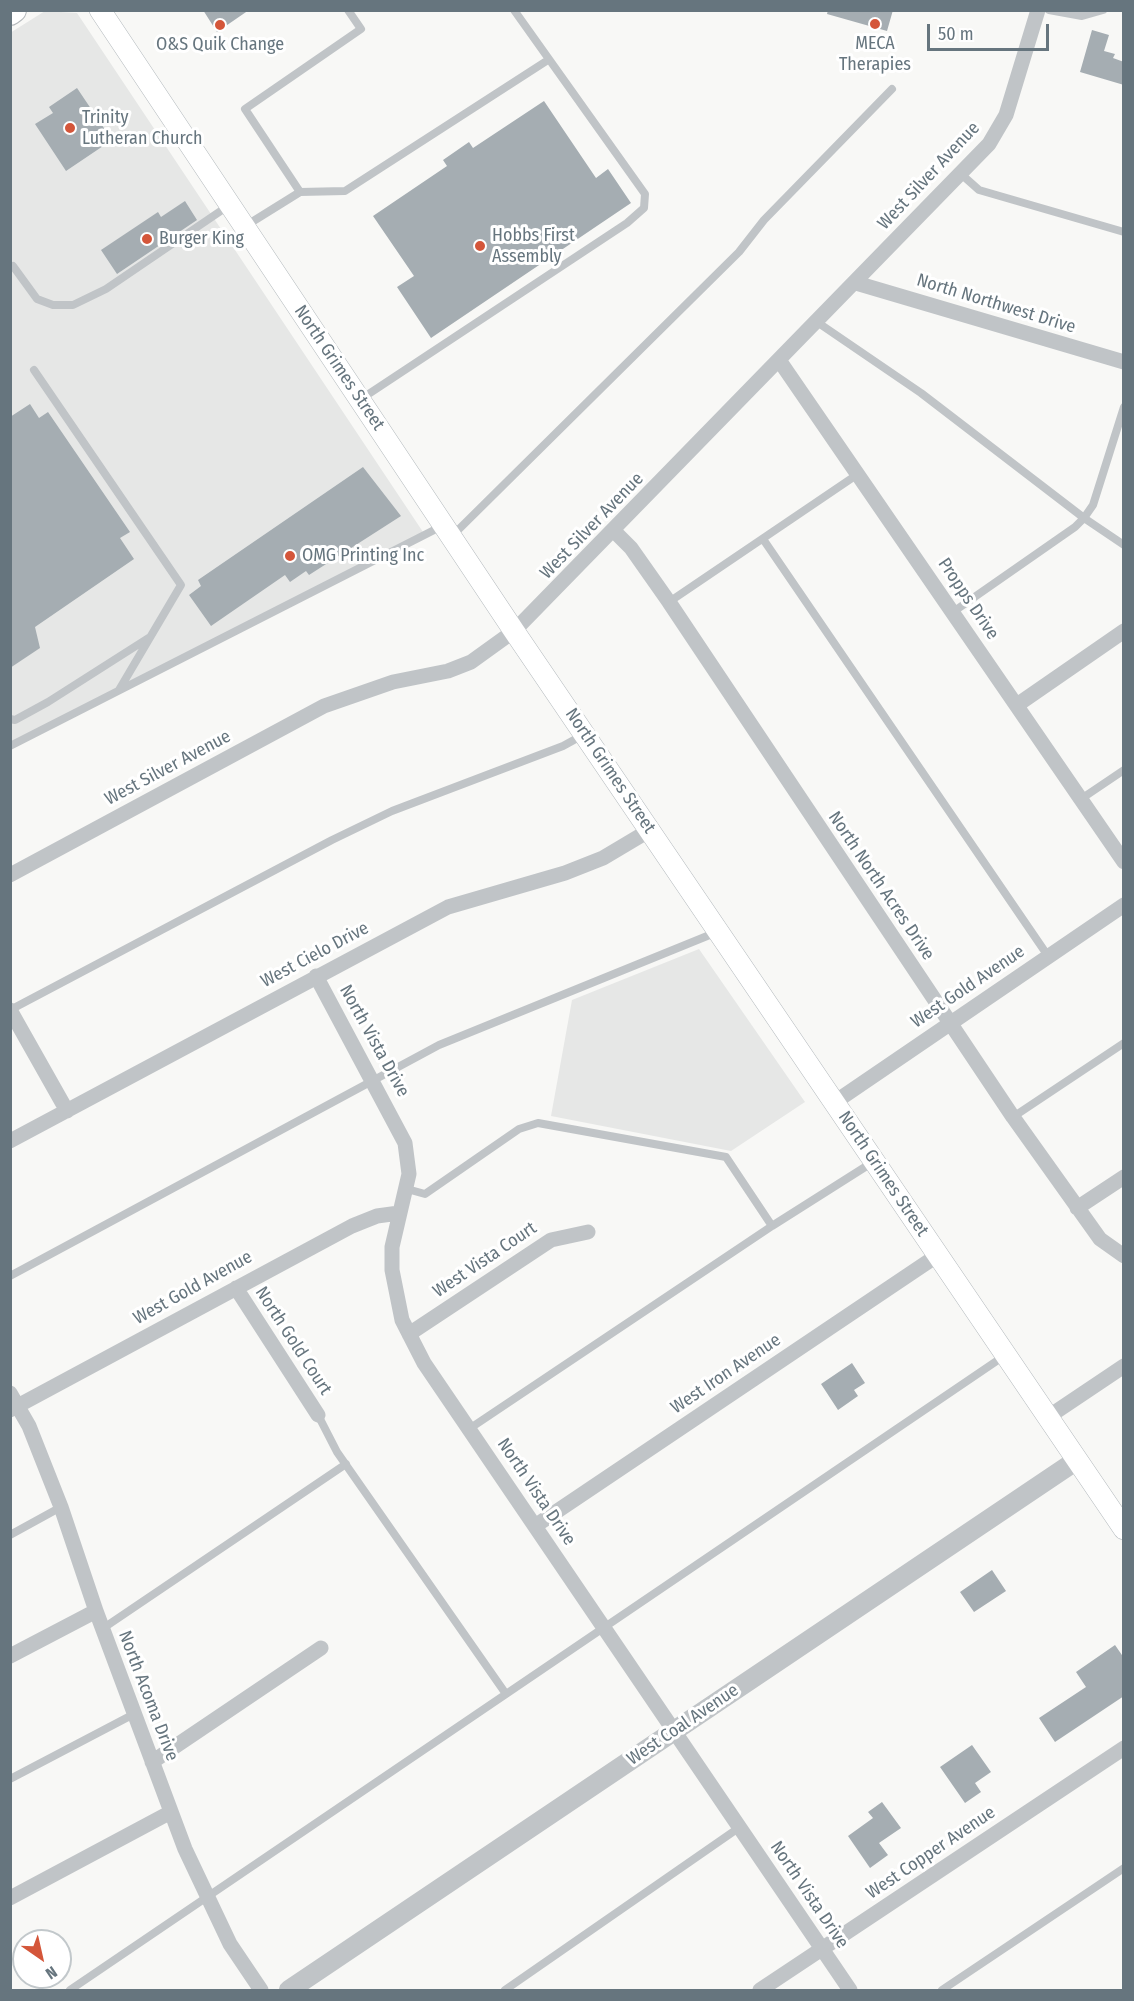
<!DOCTYPE html>
<style>
body{margin:0}
#map{position:relative;width:1134px;height:2001px;overflow:hidden;background:#f8f8f6;font-family:"Fira Sans Condensed",sans-serif}
canvas{display:block}
.frame{position:absolute;inset:0;border:12px solid #66757e;pointer-events:none}
.north{position:absolute;left:12px;top:1929px;width:60px;height:60px;box-sizing:border-box;background:#fff;border:2px solid #c2c8cb;border-radius:50%;rotate:146deg;font-size:16px;font-weight:700;line-height:24px;text-align:center;color:#66757e}
.north::after{content:'';display:block;margin:auto;width:21px;height:27px;background:#d4563a;clip-path:polygon(50% 0,100% 100%,50% 72%,0 100%)}
.scale{position:absolute;left:927px;top:24px;width:122px;height:27px;box-sizing:border-box;border:3px solid #66757e;border-top:0;padding-left:8px;font-size:18px;line-height:21px;white-space:nowrap;color:#66757e;-webkit-text-stroke:4px #fff;paint-order:stroke}
</style>
<div id="map">
<canvas width="1134" height="2001"></canvas>
<div class="frame"></div>
<div class="north">N</div>
<div class="scale">50 m</div>
</div>
<script>
const context = document.querySelector('canvas').getContext('2d');
context.lineJoin = 'round';
function fill(path, color) { context.fillStyle = color; context.fill(path, 'evenodd'); }
const shape = rows => new Path2D(rows.map(r => 'M' + r).join(''));
function stroke(path, color, width, dash) { context.strokeStyle = color; context.lineWidth = width; context.lineCap = dash ? 'butt' : 'round'; context.setLineDash(dash || []); context.stroke(path); }
function label(font, color, halo, rows, align = 'center') {
  context.font = font + ' "Fira Sans Condensed",sans-serif'; context.lineWidth = 6; context.setLineDash([]); context.textBaseline = 'middle'; context.strokeStyle = halo; context.fillStyle = color; for (const [text, x, y, turn = 0] of rows) {
    context.save(); context.translate(x, y); context.rotate((+turn || 0) * Math.PI / 180); context.textAlign = isNaN(turn) ? turn : align; if (halo) context.strokeText(text, 0, 0); context.fillText(text, 0, 0); context.restore();
  }
}
fill(shape([
 [45,11,77,13,425,535,10,746,10,33],
 [699,949,805,1102,731,1151,551,1116,572,1000]
]), '#e6e7e6');
fill(shape([
 [203,10,249,10,217,32],
 [828,10,893,10,887,31,827,14],
 [1092,30,1109,35,1104,51,1115,54,1113,58,1124,62,1124,85,1080,72],
 [77,88,112,140,66,171,35,124,53,113,49,107],
 [544,101,596,178,608,169,631,203,431,338,397,287,414,276,373,216,447,166,443,160,469,142,473,148],
 [185,201,197,220,117,274,101,250,158,212,161,217],
 [30,404,39,418,48,412,130,532,120,538,134,559,35,627,40,648,10,668,10,417],
 [363,467,401,516,309,575,306,571,290,582,285,575,211,626,189,595,201,586,198,580],
 [852,1363,865,1383,854,1390,858,1396,838,1410,821,1384],
 [992,1570,1006,1591,974,1612,960,1592],
 [1115,1645,1124,1658,1124,1696,1055,1742,1039,1718,1086,1687,1076,1672],
 [972,1745,991,1772,975,1783,981,1792,965,1803,940,1767],
 [882,1802,901,1828,879,1843,888,1855,870,1868,848,1836,873,1818,868,1812]
]), '#a5adb2');
const secondary = shape([
 [100,10,514,631,1124,1529]
]);
const primary = shape([
 [10,13,14,10]
]);
stroke(secondary, '#b2b8bc', 22);
stroke(primary, '#b4b8bb', 26);
stroke(shape([
 [1049,10,1082,16,1103,10],
 [961,174,979,190,1124,232],
 [300,192,345,191,548,60],
 [247,225,300,192,245,109,361,29,348,10],
 [13,266,37,299,53,305,73,305,106,289,228,206],
 [817,322,921,393,1084,518,1124,545],
 [34,370,181,585,119,690],
 [361,399,627,223,644,208,645,194,514,10],
 [452,536,739,252,764,220,892,89],
 [763,539,1048,956],
 [669,602,858,474],
 [953,612,1075,527,1084,518,1093,505,1124,407],
 [10,719,15,720,48,702,150,637],
 [10,746,442,526],
 [1081,799,1124,770],
 [10,1010,332,840,392,811,563,746,583,735],
 [1013,1117,1124,1043],
 [407,1189,425,1194,519,1129,538,1123,726,1157,772,1226],
 [10,1276,439,1045,717,932],
 [318,1415,337,1452,506,1694],
 [469,1429,772,1226,873,1162],
 [10,1535,61,1507],
 [102,1629,346,1464],
 [10,1779,134,1714],
 [70,1990,1004,1356],
 [505,1990,740,1827],
 [942,1990,1124,1868]
]), '#c0c4c7', 8);
stroke(shape([
 [856,283,1124,362],
 [779,360,1124,862],
 [614,531,631,548,669,602,1013,1117,1100,1239,1124,1256],
 [1017,705,1124,631],
 [10,875,324,706,393,682,448,671,471,662,514,631,989,144,1006,115,1038,10],
 [316,976,405,1143,409,1174,392,1247,392,1270,402,1320,424,1363,850,1990],
 [10,1010,67,1111],
 [835,1102,1124,905],
 [10,1141,448,907,565,873,603,858,650,830],
 [1077,1208,1124,1177],
 [236,1288,318,1415],
 [409,1334,551,1240,588,1232],
 [10,1393,29,1426,61,1507,96,1611,185,1849,230,1944,261,1990],
 [10,1410,352,1226,377,1216,399,1213],
 [1048,1417,1124,1366],
 [535,1526,938,1255],
 [10,1656,96,1611],
 [152,1762,321,1648],
 [10,1898,171,1812],
 [760,1990,1124,1748]
]), '#c0c4c7', 15);
stroke(shape([
 [289,1990,1077,1460]
]), '#c0c4c7', 20);
stroke(secondary, '#fff', 21);
stroke(primary, '#fff', 24);
for (const [x, y, r, color] of [
 [875,24,6,"#d4563a"],
 [220,25,6,"#d4563a"],
 [70,128,6,"#d4563a"],
 [147,239,6,"#d4563a"],
 [480,246,6,"#d4563a"],
 [290,556,6,"#d4563a"]
]) { const dot = new Path2D(); dot.arc(x, y, r, 0, 2 * Math.PI); context.fillStyle = color; context.fill(dot); stroke(dot, '#fff', 2); }
label('18px', '#66757e', '#fff', [
 ["MECA",875,44,"center"],
 ["Therapies",875,65,"center"],
 ["O&S Quik Change",220,45,"center"],
 ["Trinity",82,118],
 ["Lutheran Church",82,139],
 ["Hobbs First",492,236],
 ["Assembly",492,257],
 ["Burger King",159,239],
 ["OMG Printing Inc",302,556]
], 'left');
label('18px', '#66757e', '#fff', [
 ["West Silver Avenue",929,176,-47],
 ["North Northwest Drive",996,304,17],
 ["North Grimes Street",339,368,56],
 ["West Silver Avenue",592,526,-46],
 ["Propps Drive",968,599,56],
 ["West Silver Avenue",168,768,-28],
 ["North Grimes Street",610,771,56],
 ["North North Acres Drive",881,886,56],
 ["West Cielo Drive",315,955,-28],
 ["West Gold Avenue",968,987,-34],
 ["North Vista Drive",374,1041,61],
 ["North Grimes Street",883,1174,56],
 ["West Vista Court",485,1260,-34],
 ["West Gold Avenue",193,1288,-29],
 ["North Gold Court",293,1341,57],
 ["West Iron Avenue",726,1374,-34],
 ["North Vista Drive",536,1492,56],
 ["North Acoma Drive",148,1696,69],
 ["West Coal Avenue",683,1725,-34],
 ["West Copper Avenue",931,1853,-34],
 ["North Vista Drive",809,1895,56]
]);
</script>
